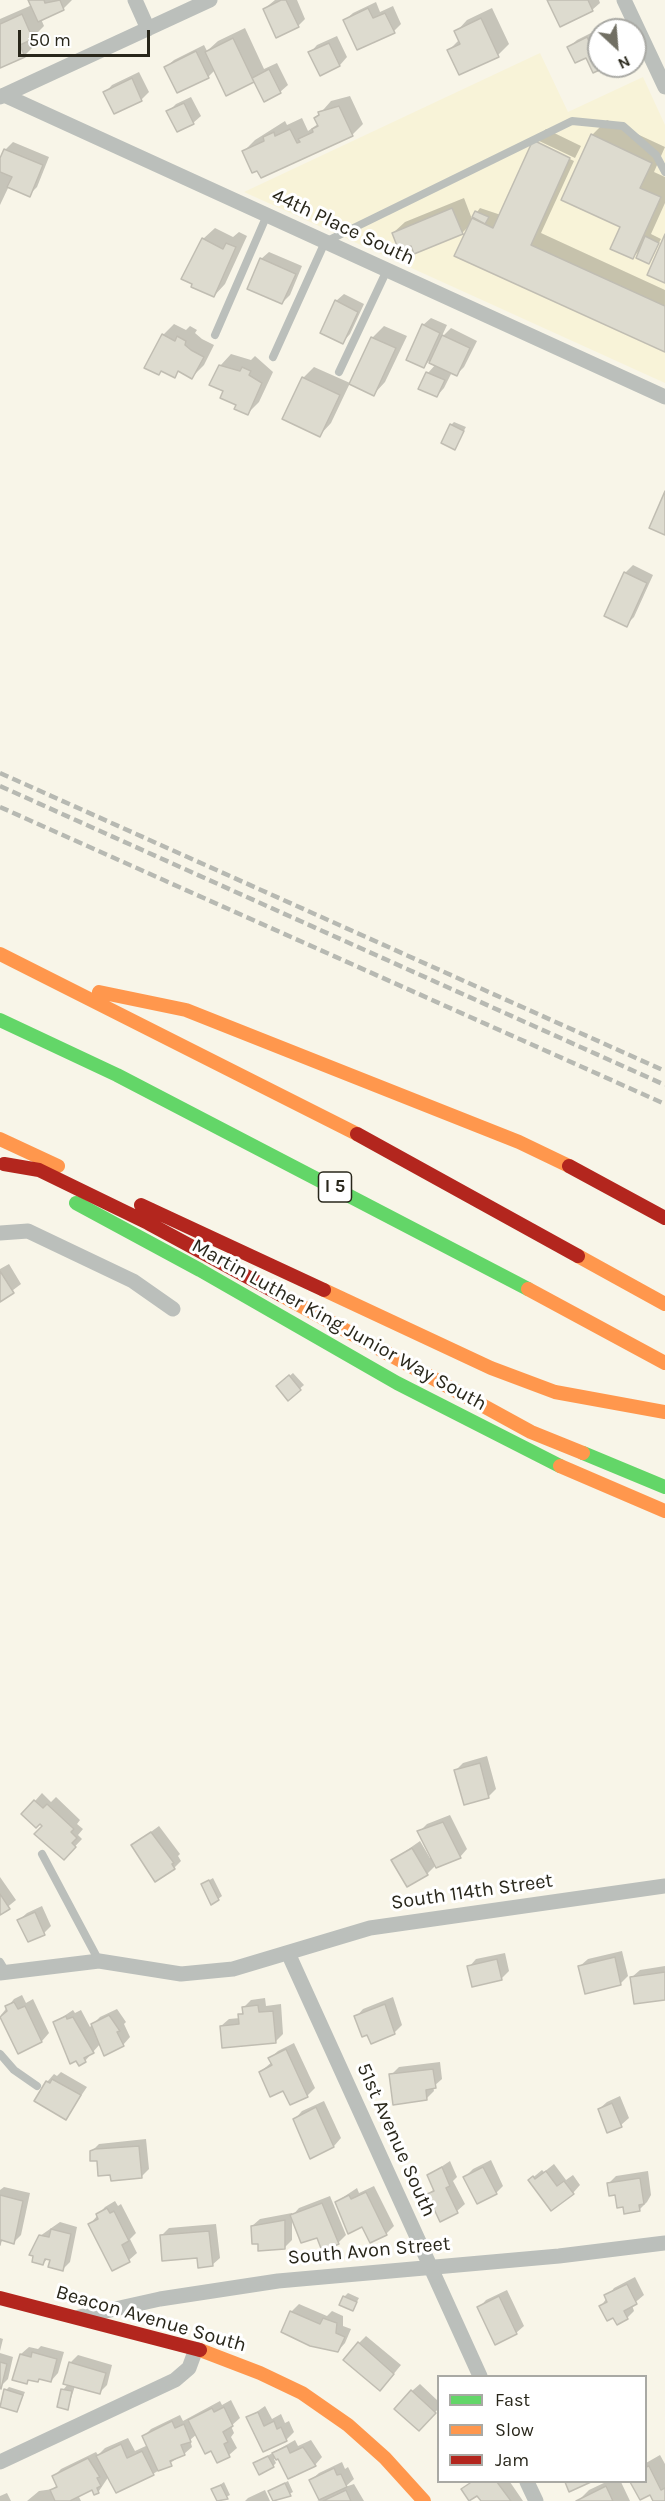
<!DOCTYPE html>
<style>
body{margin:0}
#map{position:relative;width:665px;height:2501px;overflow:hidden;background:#f8f5e8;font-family:Karla,sans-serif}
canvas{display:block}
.legend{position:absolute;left:437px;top:2375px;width:210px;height:108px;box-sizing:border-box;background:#fff;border:2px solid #a9a9a4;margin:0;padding:8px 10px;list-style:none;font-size:18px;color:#29271b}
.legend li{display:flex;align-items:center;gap:12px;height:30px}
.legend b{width:30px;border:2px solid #a9a9a4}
.north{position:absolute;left:587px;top:18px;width:60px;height:60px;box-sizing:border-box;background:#fff;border:2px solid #a9a9a4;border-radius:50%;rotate:154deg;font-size:16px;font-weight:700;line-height:24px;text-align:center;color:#29271b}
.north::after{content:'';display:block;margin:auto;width:21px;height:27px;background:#716f63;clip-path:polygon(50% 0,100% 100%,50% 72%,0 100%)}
.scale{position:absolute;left:18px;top:30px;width:132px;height:27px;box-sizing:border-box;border:3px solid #29271b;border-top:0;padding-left:8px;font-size:18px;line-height:21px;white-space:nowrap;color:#29271b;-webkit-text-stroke:4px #fff;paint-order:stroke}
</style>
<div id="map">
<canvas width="665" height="2501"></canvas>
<ul class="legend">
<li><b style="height:8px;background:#63d668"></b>Fast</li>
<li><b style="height:8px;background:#ff974d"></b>Slow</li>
<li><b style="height:8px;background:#b3261e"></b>Jam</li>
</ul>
<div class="north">N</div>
<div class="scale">50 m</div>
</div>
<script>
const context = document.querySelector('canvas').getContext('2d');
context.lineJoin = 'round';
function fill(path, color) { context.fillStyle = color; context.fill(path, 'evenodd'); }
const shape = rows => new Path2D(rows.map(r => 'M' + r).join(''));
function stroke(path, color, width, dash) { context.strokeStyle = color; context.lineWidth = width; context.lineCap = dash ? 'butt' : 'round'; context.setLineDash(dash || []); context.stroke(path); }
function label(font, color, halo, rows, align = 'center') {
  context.font = font + ' Karla,sans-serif'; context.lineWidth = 6; context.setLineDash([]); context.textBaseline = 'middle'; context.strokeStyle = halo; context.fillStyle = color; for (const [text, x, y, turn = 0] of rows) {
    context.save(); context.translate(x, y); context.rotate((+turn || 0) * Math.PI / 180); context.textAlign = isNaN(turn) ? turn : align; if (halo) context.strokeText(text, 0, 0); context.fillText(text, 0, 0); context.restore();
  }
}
fill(shape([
 [540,53,568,112,643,77,665,125,665,383,244,192]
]), '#f8f3d8');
fill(shape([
 [30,0,72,0,63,9,41,19,44,26,33,37,36,44,25,55,0,67,0,19,32,5],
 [275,0,297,0,305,19,298,26,264,9],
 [549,0,599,0,600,3,592,10],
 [376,2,380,12,393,6,401,24,394,31,345,20,353,13],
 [492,8,509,44,498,55,449,50,460,39,456,32,467,20],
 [245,28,264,69,277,63,288,85,280,92,254,79,215,70,208,77,178,91,166,67,174,60,204,45,207,51,218,41],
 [595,31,599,40,599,66,604,66,594,71,587,56,569,47,577,40],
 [337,36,347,57,340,65,320,74,310,53,317,45],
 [139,72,149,92,141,100,114,112,105,93,112,85],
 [350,96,363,124,352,135,244,151,255,140,285,121,287,125,302,118,308,131,318,124,316,118,331,101],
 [191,97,201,116,193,123,168,112,176,104],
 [607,120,665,147,654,172,665,177,665,203,651,234,661,239,649,262,641,249,633,257,592,135],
 [546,129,581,146,575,158,537,140,537,143,574,161,541,233,665,290,665,350,469,226,462,233,412,244,393,233,405,222,464,198,472,219,480,208,501,215,535,141],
 [13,142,49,157,37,187,29,195,9,186,0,205,0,161,5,150],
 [215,228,233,237,239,232,247,236,225,284,214,296,203,239],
 [269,252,302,266,290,295,282,303,261,259],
 [344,294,364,304,350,334,343,342,336,301],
 [431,318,447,325,441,338,451,328,477,341,464,367,457,374,452,372,444,388,437,396,428,373,436,364,429,361,424,367,423,325],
 [174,324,186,330,190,326,197,330,195,333,202,339,214,345,204,365,192,377,180,370,174,376,163,335],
 [384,326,407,336,385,382,374,394,351,383,373,337],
 [231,354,251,360,255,356,273,372,259,402,248,413,225,390,220,366],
 [314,367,350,383,331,423,320,435,303,378],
 [454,422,466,427,454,448,451,425],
 [633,565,653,575,634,617,626,625,625,573],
 [9,1264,21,1284,0,1300,0,1269],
 [293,1373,304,1385,288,1399,278,1386],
 [487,1756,496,1789,488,1797,456,1770,463,1763],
 [42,1793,51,1802,56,1797,80,1820,77,1824,83,1829,78,1835,82,1839,64,1858,44,1826,35,1801],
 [450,1815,467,1849,460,1857,436,1865,427,1874,393,1860,420,1841,430,1858,432,1857,419,1832,427,1824],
 [159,1826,180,1854,178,1856,181,1861,174,1868,133,1845],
 [0,1877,16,1900,0,1913],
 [213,1878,222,1896,218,1899,203,1884],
 [42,1906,51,1926,44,1933,19,1920,27,1913],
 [622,1951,628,1976,620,1984,580,1966,588,1959],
 [505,1953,509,1971,501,1979,469,1967,476,1959],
 [665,1966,665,1998,632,1977,640,1970],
 [22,1995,26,2003,33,1999,49,2033,42,2041,19,2052,1,2015,14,1999],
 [393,1997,402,2025,394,2033,356,2017,363,2009],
 [265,1998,266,2006,281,2004,283,2034,276,2041,221,2026,229,2019,240,2018,244,2007,251,2000],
 [117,2009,126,2022,124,2024,130,2037,123,2045,100,2044,85,2061,55,2022,73,2010,75,2013,81,2010,90,2027,100,2017],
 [294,2043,315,2088,307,2096,284,2089,260,2072,272,2062,270,2058,278,2051],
 [440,2062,442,2079,433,2087,434,2091,426,2099,391,2075,399,2067],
 [61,2072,87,2087,66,2118,47,2082,54,2074,57,2076],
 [620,2096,629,2118,621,2125,599,2109,607,2102],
 [324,2101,341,2138,334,2146,311,2157,295,2119,302,2111],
 [146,2139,149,2169,141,2177,112,2173,91,2152,99,2144],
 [491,2160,503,2186,496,2193,465,2177,473,2169],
 [450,2161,457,2177,453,2181,465,2204,457,2211,429,2194,435,2188,429,2175],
 [554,2164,566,2180,573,2175,580,2185,573,2193,530,2180,542,2170,544,2172],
 [648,2171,651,2195,647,2202,639,2210,624,2205,609,2183,616,2176],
 [374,2186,394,2226,386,2234,363,2225,336,2202,357,2188,359,2193],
 [4,2187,30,2193,21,2235,14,2242,3,2240,0,2243,0,2190],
 [330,2196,346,2235,338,2243,318,2236,292,2217,292,2240,285,2247,259,2242,252,2226,260,2219,292,2213,292,2216,299,2208],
 [115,2201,118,2206,121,2204,136,2233,130,2239,137,2253,129,2260,113,2269,90,2224,105,2207],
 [60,2222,77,2227,70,2262,62,2270,52,2259,48,2258,43,2264,40,2236],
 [216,2224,220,2258,212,2265,161,2236,169,2228],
 [635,2277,644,2295,632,2305,634,2311,627,2318,601,2306,614,2288],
 [507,2290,524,2326,516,2333,479,2308,486,2300],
 [348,2293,359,2298,353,2309,344,2297],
 [299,2304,327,2316,332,2311,343,2316,343,2326,351,2329,345,2343,338,2351,291,2312],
 [366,2336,401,2365,387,2382,359,2343],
 [0,2338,3,2339,0,2351],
 [41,2346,64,2352,58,2373,51,2381,31,2378,26,2383,21,2354,29,2347,38,2349],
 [0,2353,13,2357,8,2379,0,2387],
 [78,2355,112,2365,107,2385,100,2392,75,2386,68,2408,63,2390,68,2384,70,2363],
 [420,2384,438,2401,438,2409,427,2421,412,2391],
 [9,2387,25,2392,17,2410,6,2390],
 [231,2400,240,2418,231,2426,234,2433,231,2437,237,2448,229,2455,212,2449,197,2434,190,2440,192,2447,184,2454,153,2474,109,2476,99,2491,95,2493,92,2488,78,2495,81,2501,27,2501,39,2491,53,2489,58,2484,54,2476,61,2469,96,2452,98,2455,105,2448,128,2438,135,2451,148,2445,144,2436,151,2429,180,2415,183,2421,220,2401,222,2405],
 [265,2406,272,2419,281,2414,285,2423,289,2421,294,2432,287,2439,264,2450,248,2418],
 [295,2440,298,2446,311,2440,322,2457,315,2465,279,2457,274,2459,276,2463,273,2466,255,2463],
 [660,2455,665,2464,665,2501,655,2501,651,2493,640,2498,632,2482,646,2482,646,2463],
 [342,2462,345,2469,348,2467,354,2479,345,2487,354,2484,364,2501,317,2501,320,2500,311,2480,319,2473],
 [288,2481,293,2492,275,2501,270,2491],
 [224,2482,230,2495,218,2501,213,2490],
 [471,2482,510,2482,523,2501,483,2501,478,2494,463,2490],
 [606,2482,621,2482,630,2501,578,2501,589,2490],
 [265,2490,270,2501,245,2501,248,2498],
 [7,2493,11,2501,0,2501,0,2496]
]), '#0003');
const building = shape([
 [28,0,44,0,45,3,60,0,64,10,38,22,28,0],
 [281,0,286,0,299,27,276,38,263,9,281,0],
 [547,0,588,0,593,11,560,27,547,0],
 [368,8,373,18,385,13,395,33,357,50,343,20,368,8],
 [22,14,33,39,20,45,25,57,0,68,0,24,22,14],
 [481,18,499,57,459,75,447,50,460,44,454,31,481,18],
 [587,37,594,52,599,50,599,66,608,66,593,73,586,58,575,63,567,47,587,37],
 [233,38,254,82,226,96,205,52,233,38],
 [329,43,340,66,320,76,308,52,329,43],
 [196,51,209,78,177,93,164,67,196,51],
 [269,69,281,93,264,102,252,78,269,69],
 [132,78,142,101,114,114,103,92,132,78],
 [184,103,194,124,177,132,166,111,184,103],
 [339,106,353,136,261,178,257,171,252,173,242,151,264,141,263,137,274,132,275,136,290,129,297,143,300,142,298,139,313,132,312,129,318,126,314,118,319,115,318,112,339,106],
 [591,134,652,163,640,188,661,197,633,259,610,249,620,227,561,200,591,134],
 [533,140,570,158,531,245,665,306,665,352,454,256,472,218,493,228,533,140],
 [4,149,43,165,30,197,7,187,12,177,0,172,0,158,4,149],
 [452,208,463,234,414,254,411,246,399,251,392,233,452,208],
 [475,211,489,217,485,224,472,217,475,211],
 [665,234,665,283,647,275,665,234],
 [645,236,659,243,649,264,636,258,645,236],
 [202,238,223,249,226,243,236,247,214,297,191,287,192,284,181,279,202,238],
 [260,258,296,274,282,304,247,289,260,258],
 [335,300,358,312,343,344,320,333,335,300],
 [422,324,440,333,424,368,406,360,422,324],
 [162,334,175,341,177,336,186,341,185,345,191,350,204,357,192,379,178,371,175,378,161,371,159,375,144,368,162,334],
 [442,335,470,348,457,376,429,363,442,335],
 [371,337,396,348,374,396,349,384,371,337],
 [219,365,240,371,242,367,251,371,249,375,262,383,248,415,234,409,236,405,220,398,223,391,209,385,219,365],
 [426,372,445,380,437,397,418,389,426,372],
 [302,377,340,395,320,437,282,419,302,377],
 [450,424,464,431,455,450,441,443,450,424],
 [665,491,665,535,649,528,665,491],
 [624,572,647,583,627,627,604,616,624,572],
 [0,1271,14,1293,0,1302,0,1271],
 [289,1375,301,1390,288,1401,276,1386,289,1375],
 [480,1763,489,1798,464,1805,454,1770,480,1763],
 [34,1800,43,1808,47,1804,74,1829,71,1832,77,1838,72,1843,76,1847,64,1860,34,1834,42,1826,40,1824,36,1828,21,1814,34,1800],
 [443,1822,461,1858,436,1868,417,1831,443,1822],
 [151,1832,174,1863,172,1864,175,1869,155,1882,131,1845,151,1832],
 [412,1848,428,1875,407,1887,391,1860,412,1848],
 [209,1880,219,1900,211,1905,201,1884,209,1880],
 [0,1894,10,1909,0,1915,0,1894],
 [35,1912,45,1935,28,1942,17,1920,35,1912],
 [615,1957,621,1985,585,1994,578,1966,615,1957],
 [497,1959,502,1980,472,1987,467,1966,497,1959],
 [665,1972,665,2000,634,2004,630,1977,665,1972],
 [14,2002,18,2009,25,2006,42,2042,18,2054,0,2017,7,2011,5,2006,14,2002],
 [385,2004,395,2034,371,2044,367,2035,362,2037,354,2016,385,2004],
 [258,2005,259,2012,273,2011,276,2043,222,2048,220,2026,239,2024,238,2014,243,2014,242,2007,258,2005],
 [109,2015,120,2031,117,2032,124,2046,104,2056,91,2024,109,2015],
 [66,2016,67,2019,73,2017,94,2053,84,2058,86,2062,79,2066,76,2061,70,2064,53,2022,66,2016],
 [286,2049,308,2097,290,2105,283,2091,270,2097,259,2072,272,2065,268,2058,286,2049],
 [433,2069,436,2088,426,2090,427,2100,393,2105,389,2074,433,2069],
 [52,2079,81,2095,66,2120,34,2101,46,2081,50,2083,52,2079],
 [612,2103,622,2127,607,2133,598,2109,612,2103],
 [316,2107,334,2147,310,2159,293,2119,316,2107],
 [139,2146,142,2178,111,2181,110,2175,98,2176,97,2161,90,2161,90,2151,95,2149,139,2146],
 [442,2167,450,2186,446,2188,458,2213,440,2222,427,2194,434,2191,427,2175,442,2167],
 [483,2167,497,2194,477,2204,463,2177,483,2167],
 [546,2171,557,2186,564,2181,574,2194,551,2211,528,2180,533,2176,535,2179,546,2171],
 [640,2178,644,2204,639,2205,640,2211,624,2214,623,2207,617,2208,615,2195,609,2196,607,2183,640,2178],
 [366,2192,387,2235,370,2243,362,2227,348,2234,335,2202,349,2195,351,2199,366,2192],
 [0,2195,23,2201,14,2244,1,2240,0,2245,0,2195],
 [322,2203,339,2244,322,2251,317,2238,301,2243,290,2215,322,2203],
 [107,2208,110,2213,114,2211,129,2241,122,2245,130,2262,112,2271,88,2224,98,2219,96,2214,107,2208],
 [285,2220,285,2249,258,2251,258,2244,252,2244,251,2226,285,2220],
 [51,2229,71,2234,63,2271,48,2267,50,2260,45,2259,43,2265,32,2262,33,2256,29,2255,39,2235,49,2237,51,2229],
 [209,2231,213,2266,198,2268,197,2258,162,2261,160,2235,209,2231],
 [627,2284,637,2304,624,2311,628,2319,617,2325,613,2318,607,2321,599,2306,607,2302,604,2295,627,2284],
 [343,2296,357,2302,353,2311,339,2305,343,2296],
 [499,2296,517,2334,495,2345,477,2307,499,2296],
 [290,2311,320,2324,323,2318,337,2323,336,2333,345,2337,338,2352,310,2346,281,2332,290,2311],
 [358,2342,394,2374,380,2391,343,2360,358,2342],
 [32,2352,57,2359,51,2382,39,2379,38,2382,28,2380,27,2384,12,2380,20,2354,31,2357,32,2352],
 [0,2362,7,2364,1,2389,0,2388,0,2362],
 [69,2362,106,2373,100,2394,63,2384,69,2362],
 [4,2389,23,2395,17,2412,0,2407,4,2389],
 [61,2389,72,2391,68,2410,57,2407,61,2389],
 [411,2390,436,2413,419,2431,394,2409,411,2390],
 [224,2407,233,2426,223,2432,228,2442,224,2444,230,2457,217,2463,211,2451,205,2454,188,2420,212,2408,214,2412,224,2407],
 [258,2412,264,2426,274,2421,277,2429,281,2427,287,2441,263,2452,246,2417,258,2412],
 [172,2421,175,2428,184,2424,191,2442,181,2445,185,2455,170,2461,172,2466,158,2471,142,2436,172,2421],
 [121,2444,127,2458,142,2451,154,2475,116,2493,96,2456,121,2444],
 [287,2446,290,2453,303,2447,316,2466,288,2479,278,2459,276,2460,272,2453,287,2446],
 [268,2456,274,2467,259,2475,253,2463,268,2456],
 [88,2458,100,2477,97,2478,101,2486,97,2488,99,2493,94,2495,92,2490,70,2501,55,2501,50,2490,57,2487,52,2476,88,2458],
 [649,2466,661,2490,665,2488,665,2501,653,2501,650,2495,640,2500,630,2482,646,2482,646,2467,649,2466],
 [334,2468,337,2475,341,2474,347,2487,319,2500,309,2480,334,2468],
 [469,2482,497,2482,511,2501,481,2501,477,2496,469,2501,461,2489,470,2483,469,2482],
 [565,2482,591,2482,569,2492,565,2482],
 [285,2483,291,2496,273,2501,268,2491,285,2483],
 [221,2485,228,2499,217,2501,211,2489,221,2485],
 [606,2486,613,2501,576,2501,606,2486],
 [346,2490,351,2501,323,2501,346,2490]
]);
fill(building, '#dddbcf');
stroke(building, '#c0bdb2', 1.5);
stroke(shape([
 [215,335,267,215],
 [273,357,325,242,572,121,623,126,656,155,665,172],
 [339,372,387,270],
 [42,1854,99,1961],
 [0,1962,6,1972],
 [0,2054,14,2070,37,2086]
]), '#bbbfbb', 8);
stroke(shape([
 [135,0,148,29],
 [624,0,665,87],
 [4,95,665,397],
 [0,97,210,0],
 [0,1233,28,1231,133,1281,173,1309],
 [288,1953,480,2376],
 [0,1973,99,1961,181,1974,233,1969,370,1928,665,1886],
 [79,2317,160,2299,278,2281,559,2256,665,2243],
 [0,2462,175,2380,189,2368,196,2349],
 [527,2482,536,2501]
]), '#bbbfbb', 15);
stroke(shape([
 [0,1020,117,1075,528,1289],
 [76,1203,200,1270,397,1383,560,1466],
 [583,1453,665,1487]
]), '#63d668', 14);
stroke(shape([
 [0,954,357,1134],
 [99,992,186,1010,519,1142,569,1166],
 [0,1139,58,1166],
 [578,1256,665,1304],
 [528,1289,665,1363],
 [324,1290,491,1368,555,1392,665,1412],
 [281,1295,531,1432,583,1453],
 [560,1466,665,1511],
 [200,2350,260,2373,302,2393,348,2425,385,2458,424,2501]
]), '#ff974d', 14);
stroke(shape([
 [357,1134,578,1256],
 [4,1164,39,1170,148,1223,281,1295],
 [569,1166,665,1218],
 [141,1205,324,1290],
 [0,2298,200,2350]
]), '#b3261e', 14);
stroke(shape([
 [0,773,665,1071],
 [0,786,665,1085],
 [0,807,665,1104]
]), '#b7b9b2', 4.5, [9, 4.5]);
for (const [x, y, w] of [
 [335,1187,33]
]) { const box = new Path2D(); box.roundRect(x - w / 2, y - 15, w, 30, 4.5); context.fillStyle = '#fff'; context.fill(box); stroke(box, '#29271b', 1.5); }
label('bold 18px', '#29271b', null, [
 ["I 5",335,1187]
]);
label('20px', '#29271b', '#fff', [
 ["44th Place South",343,227,25],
 ["Martin Luther King Junior Way South",339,1325,29],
 ["South 114th Street",472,1892,-8],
 ["51st Avenue South",396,2140,66],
 ["South Avon Street",369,2251,-5],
 ["Beacon Avenue South",151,2319,16]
]);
</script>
